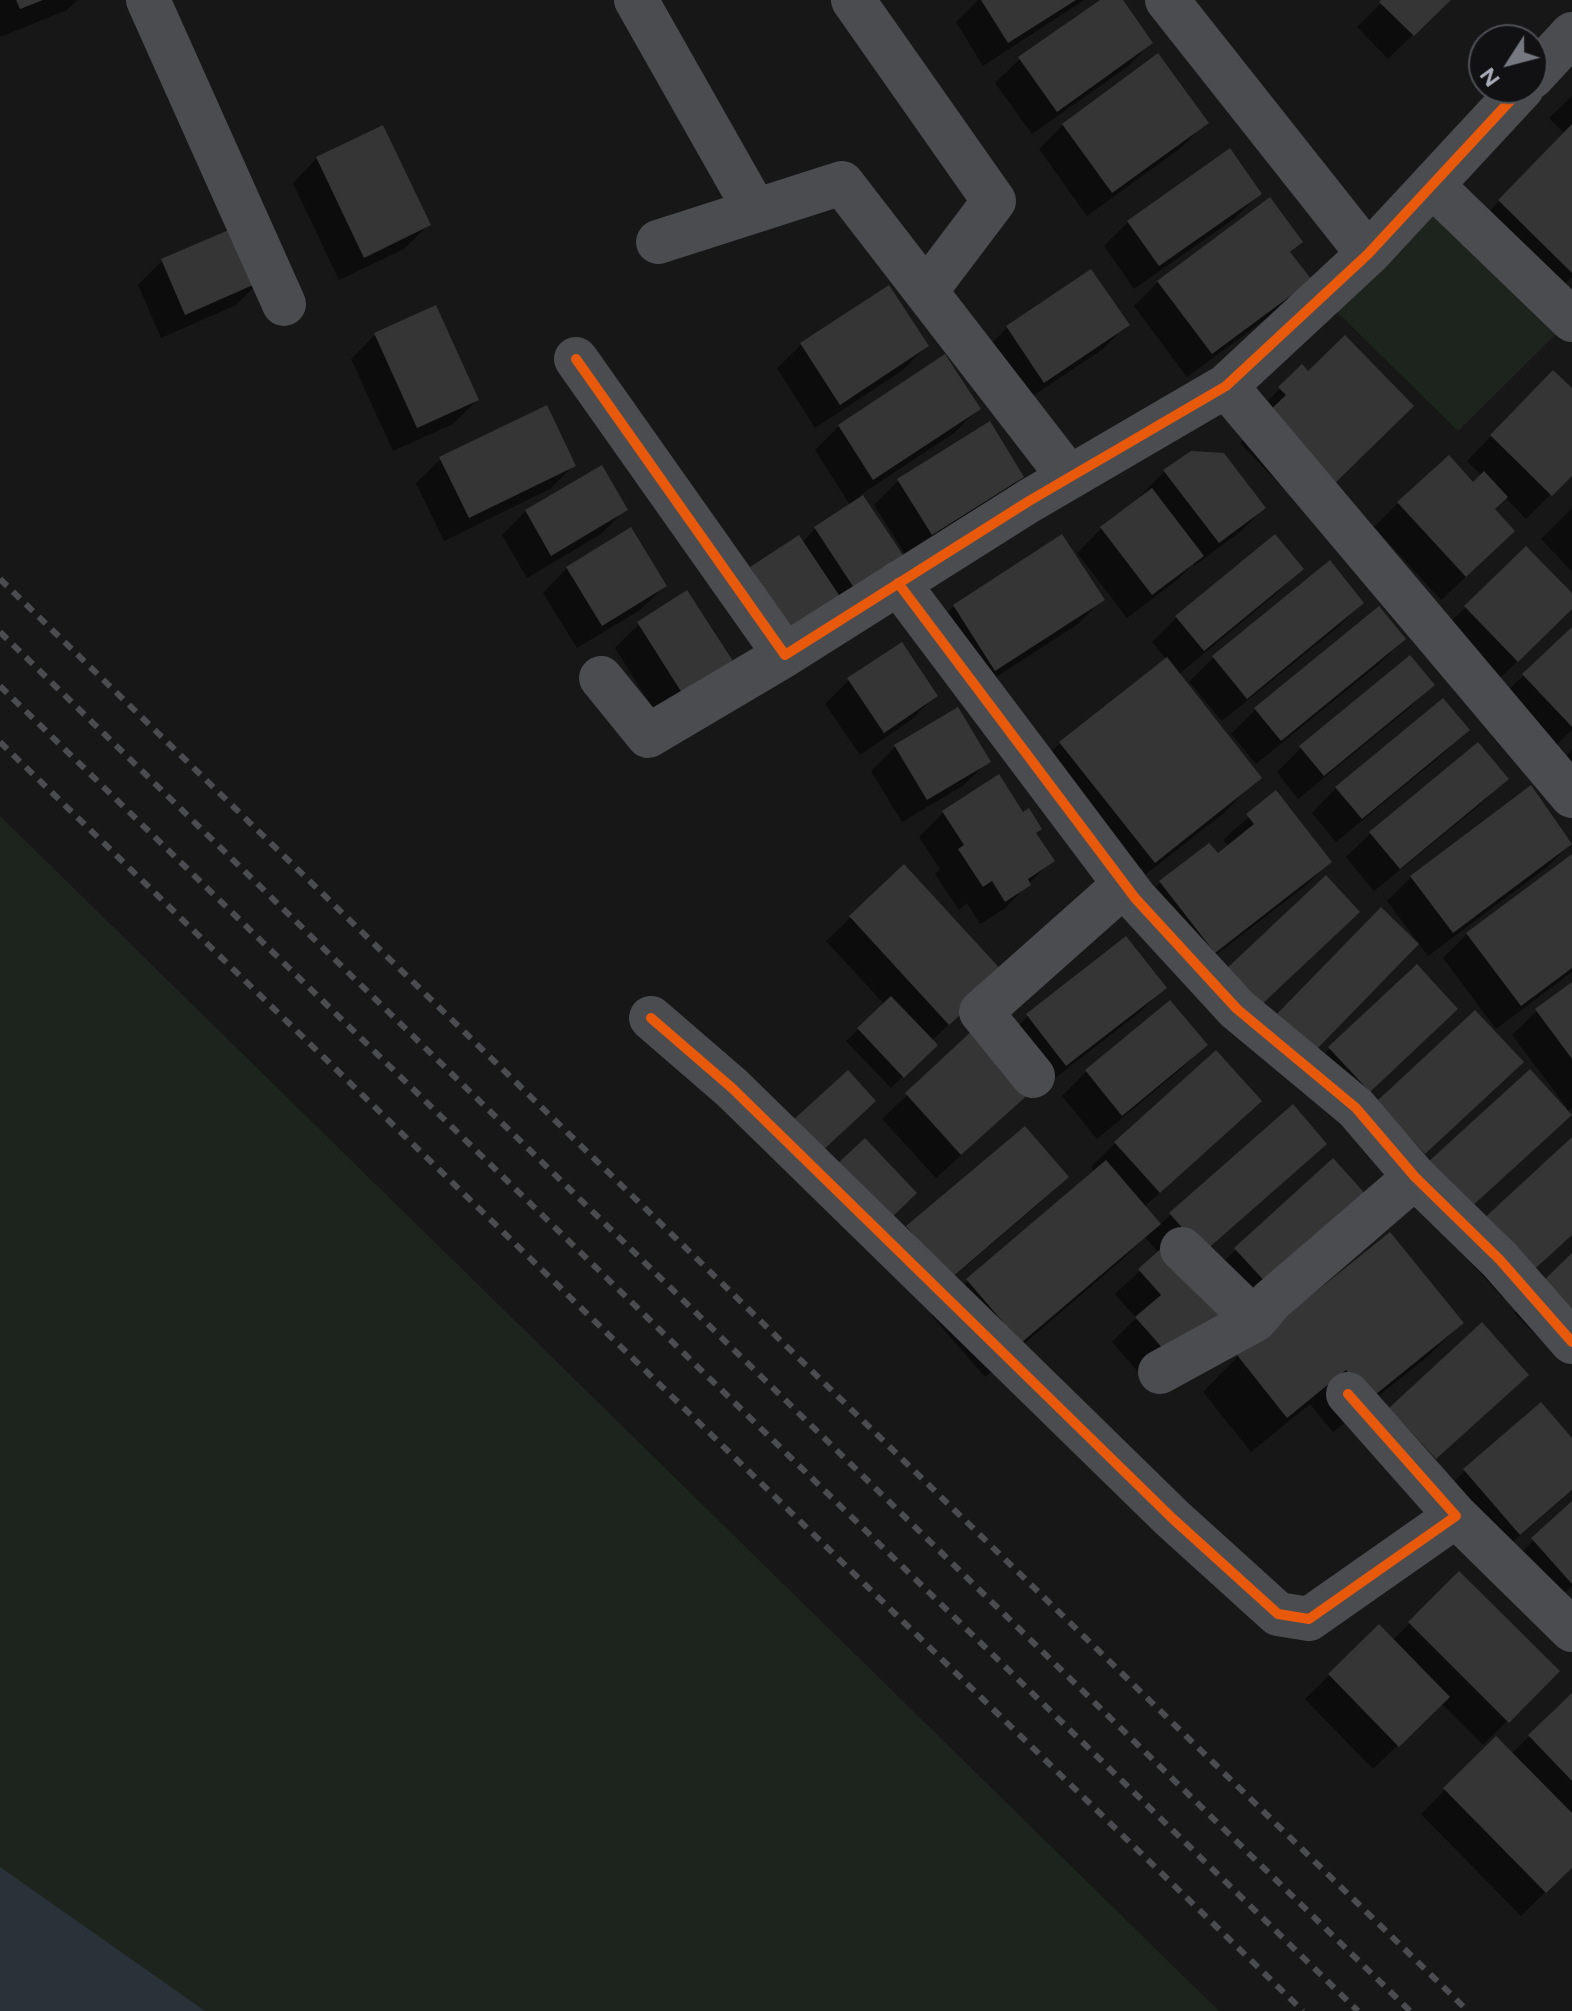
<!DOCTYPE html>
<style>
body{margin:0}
#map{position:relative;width:1572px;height:2011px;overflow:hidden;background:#171717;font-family:Figtree,sans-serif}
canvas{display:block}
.north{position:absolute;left:1468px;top:24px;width:80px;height:80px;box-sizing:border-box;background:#111113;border:2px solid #4d4f55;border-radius:50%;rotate:234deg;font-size:22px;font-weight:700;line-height:32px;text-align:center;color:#a8adb8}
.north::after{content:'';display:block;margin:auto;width:28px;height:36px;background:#757880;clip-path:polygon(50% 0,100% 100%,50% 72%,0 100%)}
</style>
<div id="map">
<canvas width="1572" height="2011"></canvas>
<div class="north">N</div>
</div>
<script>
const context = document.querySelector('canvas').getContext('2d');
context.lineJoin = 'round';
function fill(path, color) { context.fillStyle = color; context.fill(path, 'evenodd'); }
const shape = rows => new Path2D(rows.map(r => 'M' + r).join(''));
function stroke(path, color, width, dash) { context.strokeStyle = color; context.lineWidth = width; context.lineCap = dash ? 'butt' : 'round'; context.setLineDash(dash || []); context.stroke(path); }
fill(shape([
 [1435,207,1558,332,1458,431,1333,308],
 [0,816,1219,2011,0,2011]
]), '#1d241e');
fill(shape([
 [0,1867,205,2011,0,2011]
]), '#2a3239');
fill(shape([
 [0,0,78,0,67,10,0,37],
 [978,0,1084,0,983,66,956,22],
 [1103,0,1120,0,1151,43,1127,67,1032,134,995,83,1020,59],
 [1384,0,1448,0,1388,59,1357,27],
 [1572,96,1572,277,1550,299,1475,226,1565,134,1549,118],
 [1206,122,1182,147,1087,216,1039,149,1063,125],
 [317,158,428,225,404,249,339,280,293,183],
 [1259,194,1235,218,1134,289,1104,246,1128,222],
 [1301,242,1289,254,1310,280,1286,304,1187,377,1134,306,1158,282],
 [162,261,260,281,236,305,161,338,138,285],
 [1091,271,1127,324,1103,349,1019,405,983,352,1007,328],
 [375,335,477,400,453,424,393,451,351,359],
 [802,344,927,346,903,370,815,428,777,368],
 [1302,366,1305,510,1240,443,1263,420,1256,413],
 [1572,391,1572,473,1526,519,1505,497,1493,509,1489,555,1441,600,1374,527,1398,503,1473,485,1482,476,1467,461,1529,397],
 [978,409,954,433,860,495,904,561,834,616,727,593,751,569,798,538,802,542,816,528,850,505,815,450,839,426],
 [1191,453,1264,508,1240,532,1194,566,1193,564,1177,580,1127,618,1077,553,1101,529,1142,498,1140,496,1164,472],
 [441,459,574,465,550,489,444,541,416,483],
 [1022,477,998,501,907,557,874,505,898,481],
 [1572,508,1572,572,1541,539],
 [625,510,601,534,527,578,502,535,526,511],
 [1275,537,1301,569,1277,593,1178,675,1259,777,1224,813,1118,896,1025,779,1060,743,1167,660,1152,642,1176,618],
 [1526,549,1572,596,1572,607,1493,685,1441,631],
 [1329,563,1362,603,1338,627,1222,721,1189,682,1213,658],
 [567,568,665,586,640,610,577,648,543,593],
 [1102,600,1078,624,970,694,930,631,954,606],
 [1379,609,1404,639,1380,663,1256,764,1231,734,1255,710],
 [639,624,706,685,657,715,615,648],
 [1572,629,1572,730,1549,752,1499,699],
 [849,680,936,695,911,720,860,755,825,704],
 [1432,685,1408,709,1298,799,1277,772,1301,748],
 [1443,701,1467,730,1443,754,1336,842,1312,813,1336,788],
 [957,710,988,761,964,785,902,822,871,771,895,747],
 [1572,750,1572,785,1555,767],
 [998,777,1052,860,1004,909,980,924,967,903,959,910,935,874,940,869,919,837,943,813],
 [1506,779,1482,803,1374,891,1346,857,1371,833],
 [1275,793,1329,862,1305,886,1190,975,1136,907,1160,883,1218,856,1229,847,1223,840],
 [1571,843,1547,867,1428,956,1387,901,1411,877],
 [1572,856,1572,972,1496,1029,1443,958,1467,934],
 [904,867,978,998,931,1041,935,1045,891,1088,846,1041,885,1005,826,941],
 [1416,967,1455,1009,1344,1115,1305,1072],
 [1572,985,1572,1108,1566,1112,1567,1108,1512,1035,1537,1011],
 [1164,988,1140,1012,1041,1089,1004,1040,1028,1016],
 [1170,1003,1205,1045,1181,1069,1097,1139,1062,1096,1086,1072],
 [975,1031,1005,1115,936,1178,882,1119],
 [1216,1053,1235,1125,1144,1207,1159,1225,1293,1107,1325,1143,1184,1270,1223,1311,1141,1375,1112,1342,1136,1318,1115,1294,1159,1253,1145,1237,1123,1259,985,1377,932,1316,968,1281,1095,1172,1091,1167,1115,1143],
 [1572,1140,1572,1234,1503,1298,1457,1248],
 [1333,1161,1244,1310,1211,1273],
 [1066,1177,1042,1201,925,1301,884,1252,908,1228],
 [1572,1256,1572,1350,1561,1361,1514,1313],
 [1462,1323,1426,1358,1333,1432,1310,1404,1251,1452,1203,1392,1238,1356],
 [1572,1441,1572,1491,1495,1557,1440,1495,1465,1471],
 [1572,1504,1572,1586,1548,1608,1509,1564],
 [1459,1574,1557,1671,1483,1745,1441,1703,1373,1769,1305,1699,1379,1627,1392,1641],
 [1572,1695,1572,1866,1521,1916,1421,1814,1496,1739,1511,1754]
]), '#0007');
fill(shape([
 [16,0,43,0,20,9],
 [981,0,1076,0,1008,43],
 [1100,0,1123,0,1153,43,1057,112,1018,57],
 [1381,0,1451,0,1414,36,1379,2],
 [1158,53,1209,123,1112,193,1062,124],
 [1572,124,1572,273,1498,200],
 [383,125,431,225,364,258,316,157],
 [1230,148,1262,194,1159,266,1127,221],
 [1270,197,1303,242,1290,252,1312,280,1212,354,1157,281],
 [238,226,262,281,185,315,161,259],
 [1091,269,1130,325,1044,383,1006,326],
 [889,285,929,346,840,405,800,343],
 [436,305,479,400,417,428,374,333],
 [1345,335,1414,406,1331,487,1263,417,1286,395,1278,387,1302,364,1308,371],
 [945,354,981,409,873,480,838,425],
 [1553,370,1572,388,1572,476,1552,496,1490,435],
 [547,405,576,466,469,518,439,457],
 [990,421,1024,477,932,535,897,479],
 [1191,451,1224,453,1266,508,1219,543,1163,470],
 [1449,455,1473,482,1484,471,1508,497,1495,509,1515,531,1466,577,1397,502],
 [602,465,628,510,551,556,525,510],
 [1152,488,1204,556,1152,595,1100,527],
 [863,495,907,561,858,594,814,527],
 [631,527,667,586,602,626,566,567],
 [1062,534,1105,600,995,671,953,605],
 [1275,534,1304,569,1204,651,1175,616],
 [799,535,841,598,792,630,750,567],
 [1526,546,1572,593,1572,609,1518,662,1464,606],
 [1330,560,1364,603,1247,699,1212,656],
 [687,590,733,661,682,693,637,622],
 [1379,606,1406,639,1281,741,1254,708],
 [1572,627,1572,727,1522,674],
 [902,642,938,696,884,733,847,678],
 [1410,655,1435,685,1324,776,1299,746],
 [1167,657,1262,778,1155,863,1059,742],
 [1443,698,1470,730,1362,819,1335,787],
 [958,707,991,762,927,800,894,745],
 [1478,742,1509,779,1400,869,1369,832],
 [999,774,1023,812,1029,808,1042,829,1036,833,1055,861,1028,879,1031,885,1005,902,992,881,983,887,958,849,964,845,942,811],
 [1531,785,1572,844,1453,933,1410,876],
 [1276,790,1332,862,1215,953,1159,881,1209,843,1218,853,1254,824,1246,814],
 [1572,854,1572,968,1521,1006,1466,933],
 [904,864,1005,974,949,1025,849,916],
 [1326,875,1360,912,1259,1007,1224,971],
 [1381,907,1419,944,1312,1054,1274,1017],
 [1126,936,1167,988,1066,1066,1026,1014],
 [1417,964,1458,1009,1370,1092,1328,1047],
 [1572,982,1572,1059,1535,1009],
 [891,996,938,1045,904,1078,857,1028],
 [1170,1000,1208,1045,1122,1116,1085,1070],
 [1475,1010,1524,1062,1425,1154,1377,1101],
 [975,1028,1032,1091,961,1155,905,1093],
 [1216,1050,1262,1101,1160,1193,1114,1142],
 [1530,1069,1572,1115,1470,1208,1428,1162],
 [848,1070,876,1101,820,1153,791,1122],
 [1293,1104,1327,1144,1204,1252,1169,1213],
 [1025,1126,1069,1177,950,1279,906,1226],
 [1572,1137,1572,1235,1528,1275,1480,1222],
 [865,1138,917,1193,889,1220,836,1165],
 [1333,1158,1369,1198,1270,1287,1234,1248],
 [1106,1160,1161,1224,1021,1343,966,1279],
 [1390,1232,1464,1323,1370,1399,1346,1370,1287,1418,1237,1355],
 [1164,1246,1226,1311,1166,1352,1135,1317,1161,1295,1138,1269],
 [1572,1253,1572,1323,1537,1287],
 [1482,1322,1529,1375,1436,1459,1389,1408],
 [1541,1402,1572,1438,1572,1490,1520,1535,1463,1469],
 [1572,1501,1572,1584,1531,1538],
 [1459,1571,1560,1671,1509,1723,1408,1622],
 [1379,1624,1450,1697,1399,1747,1328,1674],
 [1572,1693,1572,1781,1528,1735],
 [1496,1736,1572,1813,1572,1868,1546,1893,1443,1788]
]), '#353536');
stroke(shape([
 [148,0,284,304],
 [636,0,755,210],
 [853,0,994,201,926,291],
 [1167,0,1368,254],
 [1532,77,1572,34],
 [1432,185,1572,320],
 [658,242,842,183,1069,477],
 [576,359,785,655,1029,501,1226,386,1368,254,1522,88],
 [1226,386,1572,796],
 [898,583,1135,898,1237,1009,1356,1108,1415,1177,1500,1260,1572,1342],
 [601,678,648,736,785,655],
 [651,1018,732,1088,1172,1518,1278,1614,1309,1619,1456,1516,1348,1394],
 [1033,1076,981,1012,1125,884],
 [1182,1249,1255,1320],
 [1160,1372,1255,1320,1271,1301,1415,1177],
 [1456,1516,1572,1630]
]), '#4b4c50', 44);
stroke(shape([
 [0,579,1468,2011],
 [0,632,1410,2011],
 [0,686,1358,2011],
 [0,742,1303,2011]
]), '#4b4c4f', 6, [10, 8]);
stroke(shape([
 [576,359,785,655,1029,501,1226,386,1368,254,1522,88],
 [898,583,1135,898,1237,1009,1356,1108,1415,1177,1500,1260,1572,1342],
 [651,1018,732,1088,1172,1518,1278,1614,1309,1619,1456,1516,1348,1394]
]), '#e8590c', 10);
</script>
